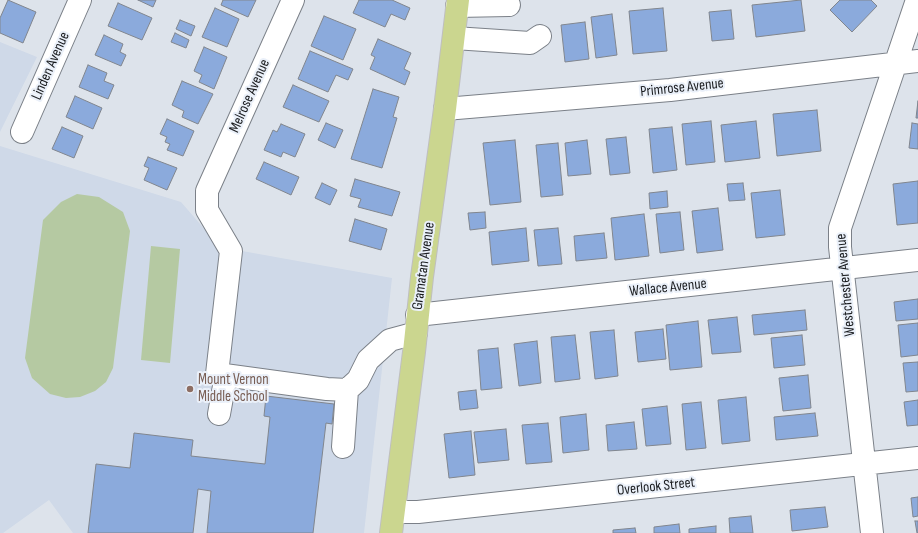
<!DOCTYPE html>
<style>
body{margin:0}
canvas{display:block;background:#dde3eb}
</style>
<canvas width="918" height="533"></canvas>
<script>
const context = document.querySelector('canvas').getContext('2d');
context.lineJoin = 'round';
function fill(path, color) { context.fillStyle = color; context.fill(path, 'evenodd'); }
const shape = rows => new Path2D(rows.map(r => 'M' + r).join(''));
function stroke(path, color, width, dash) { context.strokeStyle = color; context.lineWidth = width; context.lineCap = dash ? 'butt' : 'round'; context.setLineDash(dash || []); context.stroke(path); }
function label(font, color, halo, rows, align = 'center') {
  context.font = font + ' "Sofia Sans Condensed",sans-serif'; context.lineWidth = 4; context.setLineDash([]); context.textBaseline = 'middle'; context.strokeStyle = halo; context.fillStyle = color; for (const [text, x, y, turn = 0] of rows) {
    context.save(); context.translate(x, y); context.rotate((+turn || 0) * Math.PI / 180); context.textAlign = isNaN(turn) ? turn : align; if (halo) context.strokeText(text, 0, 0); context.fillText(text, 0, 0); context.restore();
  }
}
fill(shape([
 [0,42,37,57,0,132],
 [0,146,181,202,220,247,392,278,364,533,73,533,49,500,3,533,0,533]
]), '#cfd9e8');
fill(shape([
 [77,194,99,197,123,212,130,231,113,368,106,382,95,391,80,397,66,398,50,394,32,378,25,358,43,220,61,202],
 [151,246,180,249,170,363,141,360]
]), '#b5c9a2');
const building = shape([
 [8,0,36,12,23,43,0,33,0,18,8,0],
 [138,0,156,0,153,7,138,0],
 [223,0,256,0,248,17,221,5,223,0],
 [359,0,392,0,410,8,405,20,391,14,385,27,353,13,359,0],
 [801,0,805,31,756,37,752,5,801,0],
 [840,0,871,0,877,6,852,32,830,10,840,0],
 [118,3,152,18,142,40,108,26,118,3],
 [215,8,239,19,227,47,202,37,215,8],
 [663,8,667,51,633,54,629,11,663,8],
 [731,10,734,39,712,41,709,12,731,10],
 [612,14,617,55,596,58,591,17,612,14],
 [324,16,356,29,343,60,311,46,324,16],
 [180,20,195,26,191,36,176,29,180,20],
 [585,22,589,59,565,62,561,25,585,22],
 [175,33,189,40,186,48,171,42,175,33],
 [104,35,123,44,120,52,126,55,121,66,95,55,104,35],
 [378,39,411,53,404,69,410,72,405,85,370,69,375,57,371,55,378,39],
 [204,47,227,57,214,89,199,82,202,75,194,71,204,47],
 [310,51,353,69,348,80,336,75,328,92,298,79,310,51],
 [88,65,107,73,104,81,114,85,108,99,79,87,88,65],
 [182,81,213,94,198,124,182,117,184,111,172,105,182,81],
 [293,85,329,101,319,122,283,107,293,85],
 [373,89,399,97,393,117,397,118,382,168,351,159,373,89],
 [75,96,102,108,93,129,66,117,75,96],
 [918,101,918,118,916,118,918,101],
 [817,110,821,151,777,156,773,114,817,110],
 [167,119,194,131,183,156,167,150,170,144,165,142,167,137,160,134,167,119],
 [711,121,715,162,686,165,682,124,711,121],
 [756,121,760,158,725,162,721,125,756,121],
 [326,123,343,130,335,148,318,140,326,123],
 [912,123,918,124,918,149,909,148,912,123],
 [281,124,305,134,295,157,283,152,281,157,264,150,273,130,277,132,281,124],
 [62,127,83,136,74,158,52,149,62,127],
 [672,127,677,170,653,173,649,129,672,127],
 [626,137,630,173,610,175,606,139,626,137],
 [515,140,521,202,490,205,483,143,515,140],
 [587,140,591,174,568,176,565,143,587,140],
 [558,143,563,195,541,197,536,145,558,143],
 [148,157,177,168,167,190,144,180,149,168,144,166,148,157],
 [264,162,299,177,291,195,256,179,264,162],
 [355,179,400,192,392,216,358,207,361,199,350,196,355,179],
 [918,181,918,223,897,225,893,184,918,181],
 [322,183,337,190,330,205,315,198,322,183],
 [743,183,745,200,729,201,727,184,743,183],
 [780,190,785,235,756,238,751,193,780,190],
 [667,191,668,207,650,209,649,193,667,191],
 [718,208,723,250,697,253,692,211,718,208],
 [485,212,486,228,470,230,468,213,485,212],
 [680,212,684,250,660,253,656,214,680,212],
 [644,214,649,256,615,260,611,218,644,214],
 [355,219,387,229,381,250,349,241,355,219],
 [526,228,529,261,492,265,489,232,526,228],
 [558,228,562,264,538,266,534,230,558,228],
 [604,233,607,258,576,261,574,236,604,233],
 [918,299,918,319,896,321,894,302,918,299],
 [805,310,807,330,754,335,752,315,805,310],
 [737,317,741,352,712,354,708,320,737,317],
 [698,321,702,367,670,370,666,325,698,321],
 [918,323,918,355,901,357,898,325,918,323],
 [663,329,666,359,638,362,635,332,663,329],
 [614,330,618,376,595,379,590,332,614,330],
 [575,335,580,379,555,382,551,337,575,335],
 [802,335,805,365,774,368,771,338,802,335],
 [537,341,541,383,519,386,514,344,537,341],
 [498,348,502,388,481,390,478,350,498,348],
 [918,362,918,391,906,392,903,363,918,362],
 [808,375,811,408,783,411,779,378,808,375],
 [476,390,478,408,460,410,458,392,476,390],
 [266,396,334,404,332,424,326,423,313,533,207,533,211,491,198,489,193,533,88,533,96,464,130,468,134,433,193,440,191,456,265,464,270,417,264,416,266,396],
 [746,397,750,441,722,444,718,400,746,397],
 [918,400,918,425,907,426,904,402,918,400],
 [701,402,706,448,686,450,682,404,701,402],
 [667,406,671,444,646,446,642,409,667,406],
 [815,413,818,436,776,440,774,417,815,413],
 [586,414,589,450,563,453,560,417,586,414],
 [634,422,637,449,608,451,606,425,634,422],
 [548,423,552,462,526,464,522,425,548,423],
 [506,429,509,460,478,463,474,432,506,429],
 [471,431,475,475,449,478,444,434,471,431],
 [918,497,918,516,913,517,911,498,918,497],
 [825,507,828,527,792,531,790,510,825,507],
 [751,516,753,533,730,533,729,518,751,516],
 [915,521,918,521,918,533,917,533,915,521],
 [679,524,680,533,654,533,654,527,679,524],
 [716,526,716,533,689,533,689,529,716,526],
 [635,528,636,533,613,533,613,530,635,528]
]);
fill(building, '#8baadc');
stroke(building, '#81868e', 1);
const minor = shape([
 [293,0,207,191,207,210,231,251,217,374,327,389,347,390,358,380,368,360,390,340,416,333],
 [457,6,509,5],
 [454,38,530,43,540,36],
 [445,109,670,90,918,61],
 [22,132,80,0],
 [417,315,918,260],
 [219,414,226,375],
 [343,447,347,390],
 [394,512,418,512,918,458],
 [872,533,840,247,840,228,917,0]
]);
const major = shape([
 [391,533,414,352,422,277,445,109,458,0]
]);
stroke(minor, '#7b8088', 24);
stroke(major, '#bfbfc0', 24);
stroke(minor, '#fff', 22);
stroke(major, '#cbd68f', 22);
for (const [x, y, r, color] of [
 [190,389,4,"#8d6e63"]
]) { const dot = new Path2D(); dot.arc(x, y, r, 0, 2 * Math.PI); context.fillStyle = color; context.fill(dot); stroke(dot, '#eaf0f9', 1.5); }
label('15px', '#191b1e', '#eaf0f9', [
 ["Linden Avenue",51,66,-66],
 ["Primrose Avenue",682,88,-6],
 ["Melrose Avenue",250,96,-66],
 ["Gramatan Avenue",424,266,-82],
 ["Westchester Avenue",846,285,-95],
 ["Wallace Avenue",668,288,-6],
 ["Overlook Street",656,487,-6]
]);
label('15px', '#785e54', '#eaf0f9', [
 ["Mount Vernon",198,380],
 ["Middle School",198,397]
], 'left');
</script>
